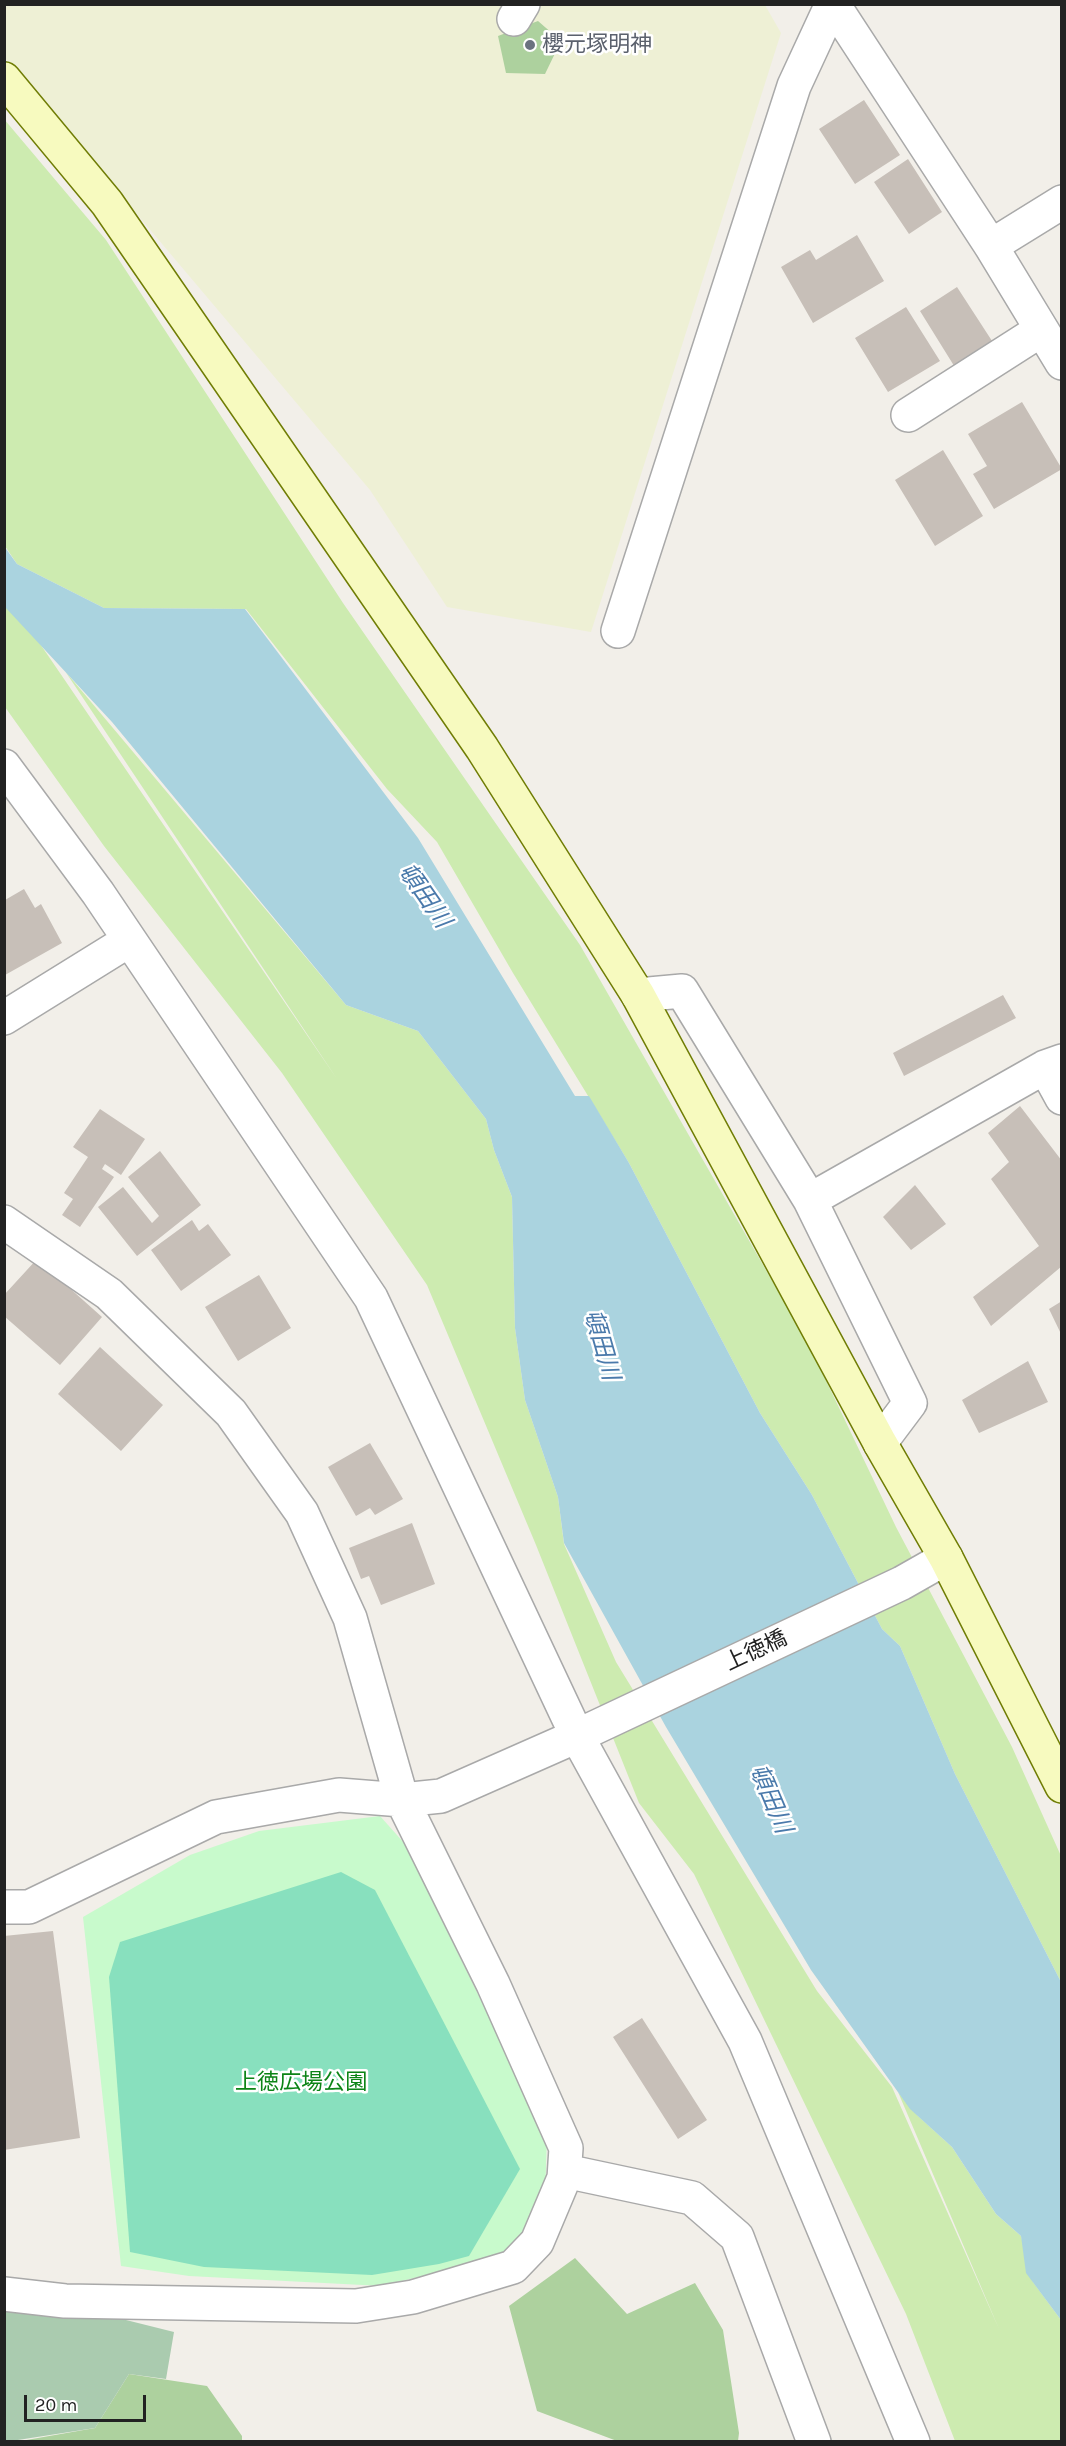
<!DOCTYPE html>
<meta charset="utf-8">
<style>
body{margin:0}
#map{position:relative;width:1066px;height:2446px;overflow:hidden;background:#f2efe9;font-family:Karla,sans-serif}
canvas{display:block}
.frame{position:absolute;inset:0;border:6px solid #222;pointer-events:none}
.scale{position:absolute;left:24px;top:2395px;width:122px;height:27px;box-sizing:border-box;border:3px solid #222;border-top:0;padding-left:8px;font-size:18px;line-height:21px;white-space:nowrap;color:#222;-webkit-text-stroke:4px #fff;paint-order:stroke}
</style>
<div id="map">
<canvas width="1066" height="2446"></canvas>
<div class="frame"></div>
<div class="scale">20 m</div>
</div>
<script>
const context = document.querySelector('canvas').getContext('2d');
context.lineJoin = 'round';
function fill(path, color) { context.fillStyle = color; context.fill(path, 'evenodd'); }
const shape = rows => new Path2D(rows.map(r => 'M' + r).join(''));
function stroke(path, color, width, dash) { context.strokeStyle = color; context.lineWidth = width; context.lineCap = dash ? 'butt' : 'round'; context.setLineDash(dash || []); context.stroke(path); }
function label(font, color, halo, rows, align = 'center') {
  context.font = font + ' Karla,"Noto Sans JP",sans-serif'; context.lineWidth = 5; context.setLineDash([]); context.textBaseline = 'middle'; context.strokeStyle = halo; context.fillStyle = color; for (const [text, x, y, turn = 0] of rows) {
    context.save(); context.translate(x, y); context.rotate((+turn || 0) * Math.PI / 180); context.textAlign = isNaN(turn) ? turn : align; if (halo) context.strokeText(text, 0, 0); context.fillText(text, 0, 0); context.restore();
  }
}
fill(shape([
 [4,5,765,5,781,33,591,632,447,607,370,490,5,58]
]), '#eef0d5');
fill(shape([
 [4,119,106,240,343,603,580,945,810,1347,896,1527,1012,1747,1061,1856,1061,1982,955,1774,900,1646,882,1629,812,1495,760,1413,629,1163,513,973,437,842,387,789,246,609,104,608,17,564,5,546],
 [4,591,337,1079,65,671,346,1005,418,1031,486,1119,494,1150,512,1197,515,1328,525,1400,558,1497,564,1544,616,1662,817,1991,892,2087,999,2329,898,2092,918,2116,952,2147,996,2214,1021,2236,1033,2282,1061,2320,1061,2441,955,2441,906,2314,694,1874,639,1803,536,1545,427,1285,282,1073,104,846,5,707]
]), '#cdebb0');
fill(shape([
 [538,21,561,41,545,74,506,73,498,36],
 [575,2258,627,2314,695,2283,723,2330,739,2433,738,2441,617,2441,537,2411,509,2306],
 [129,2374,207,2386,242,2436,242,2442,15,2442,95,2428]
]), '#add19e');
fill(shape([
 [5,2304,118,2318,174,2332,166,2379,129,2374,95,2428,5,2442]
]), '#aacbaf');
fill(shape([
 [380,1816,405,1844,547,2136,545,2199,510,2254,382,2286,189,2276,121,2266,83,1917,190,1855,259,1831]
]), '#c8facc');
fill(shape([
 [341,1872,375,1890,520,2169,469,2256,439,2264,372,2275,204,2267,130,2252,109,1977,120,1942]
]), '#88e0be');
fill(shape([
 [4,546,17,564,104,608,245,609,418,838,575,1096,589,1096,629,1163,760,1413,812,1495,882,1629,900,1646,955,1774,1061,1982,1061,2320,1026,2273,1021,2236,996,2214,952,2147,910,2109,811,1970,666,1727,564,1543,558,1497,525,1400,515,1328,512,1197,494,1150,486,1119,418,1031,346,1005,112,722,5,607]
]), '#aad3df');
fill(shape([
 [864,100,900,155,855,184,819,129],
 [908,159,942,212,909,234,874,182],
 [857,235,884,281,813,323,781,267,810,250,816,260],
 [957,287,994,344,956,369,920,311],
 [906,307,940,361,888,392,855,338],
 [1022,402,1062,469,994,509,973,474,987,466,968,434],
 [943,450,983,516,935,546,895,480],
 [24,889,35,908,41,904,62,943,5,975,5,900],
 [1003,995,1016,1018,904,1076,893,1053],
 [1020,1106,1062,1161,1062,1266,991,1326,973,1297,1039,1246,991,1179,1009,1162,988,1133],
 [100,1109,145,1139,121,1175,105,1164,102,1169,114,1177,80,1227,62,1215,73,1199,64,1193,88,1157,73,1147],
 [160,1151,201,1205,137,1256,98,1207,123,1187,152,1223,159,1216,128,1177],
 [915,1185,946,1224,911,1250,883,1217],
 [192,1220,199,1231,208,1224,231,1255,181,1291,151,1250],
 [37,1259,102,1317,60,1365,4,1316,4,1295],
 [259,1275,291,1328,238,1361,205,1307],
 [1062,1301,1062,1336,1049,1309],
 [100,1347,163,1405,121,1451,58,1394],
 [1028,1361,1048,1402,979,1433,962,1400],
 [370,1443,403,1499,375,1515,370,1508,356,1516,328,1467],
 [412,1523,435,1584,381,1605,369,1576,361,1579,349,1548],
 [53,1931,80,2138,4,2150,4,1936],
 [642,2018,707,2120,678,2139,613,2037]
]), '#c7bfb8');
const street = shape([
 [833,4,991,246,1062,363],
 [514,19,523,4],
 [991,246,1062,202],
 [908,415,1041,330],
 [618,631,794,86,832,4],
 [4,766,98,893,371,1298,577,1736,745,2041,913,2442],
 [638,995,682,991,810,1200,1045,1067,1062,1061],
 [4,1018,128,941],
 [1045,1067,1062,1098],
 [810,1200,910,1403,880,1443],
 [4,1222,109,1294,231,1413,302,1513,350,1618,402,1800,493,1984,566,2148,564,2178,537,2242,513,2267,413,2297,356,2306,65,2301,4,2294],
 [4,1907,29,1907,216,1817,339,1795,402,1800,441,1796,577,1736,902,1583,946,1558],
 [565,2171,692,2198,737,2237,814,2442]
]);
const secondary = shape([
 [4,79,107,203,482,748,638,995,880,1443,946,1558,1062,1786]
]);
stroke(street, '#a9a9a9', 36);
stroke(secondary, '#707d05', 36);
stroke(street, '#fff', 33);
stroke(secondary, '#f7fabf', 33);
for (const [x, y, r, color] of [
 [530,45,6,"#6b7280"]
]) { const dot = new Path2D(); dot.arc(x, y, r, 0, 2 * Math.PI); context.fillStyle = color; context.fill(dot); stroke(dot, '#fff', 2); }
label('22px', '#5b616d', '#fff', [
 ["櫻元塚明神",542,45]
], 'left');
label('22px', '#222', '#fff', [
 ["上徳橋",756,1651,-25]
]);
label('22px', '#0c8416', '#fff', [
 ["上徳広場公園",301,2083]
]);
label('italic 24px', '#4a7aab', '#fff', [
 ["頓田川",424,896,55],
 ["頓田川",601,1345,74],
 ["頓田川",770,1799,67]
]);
</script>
